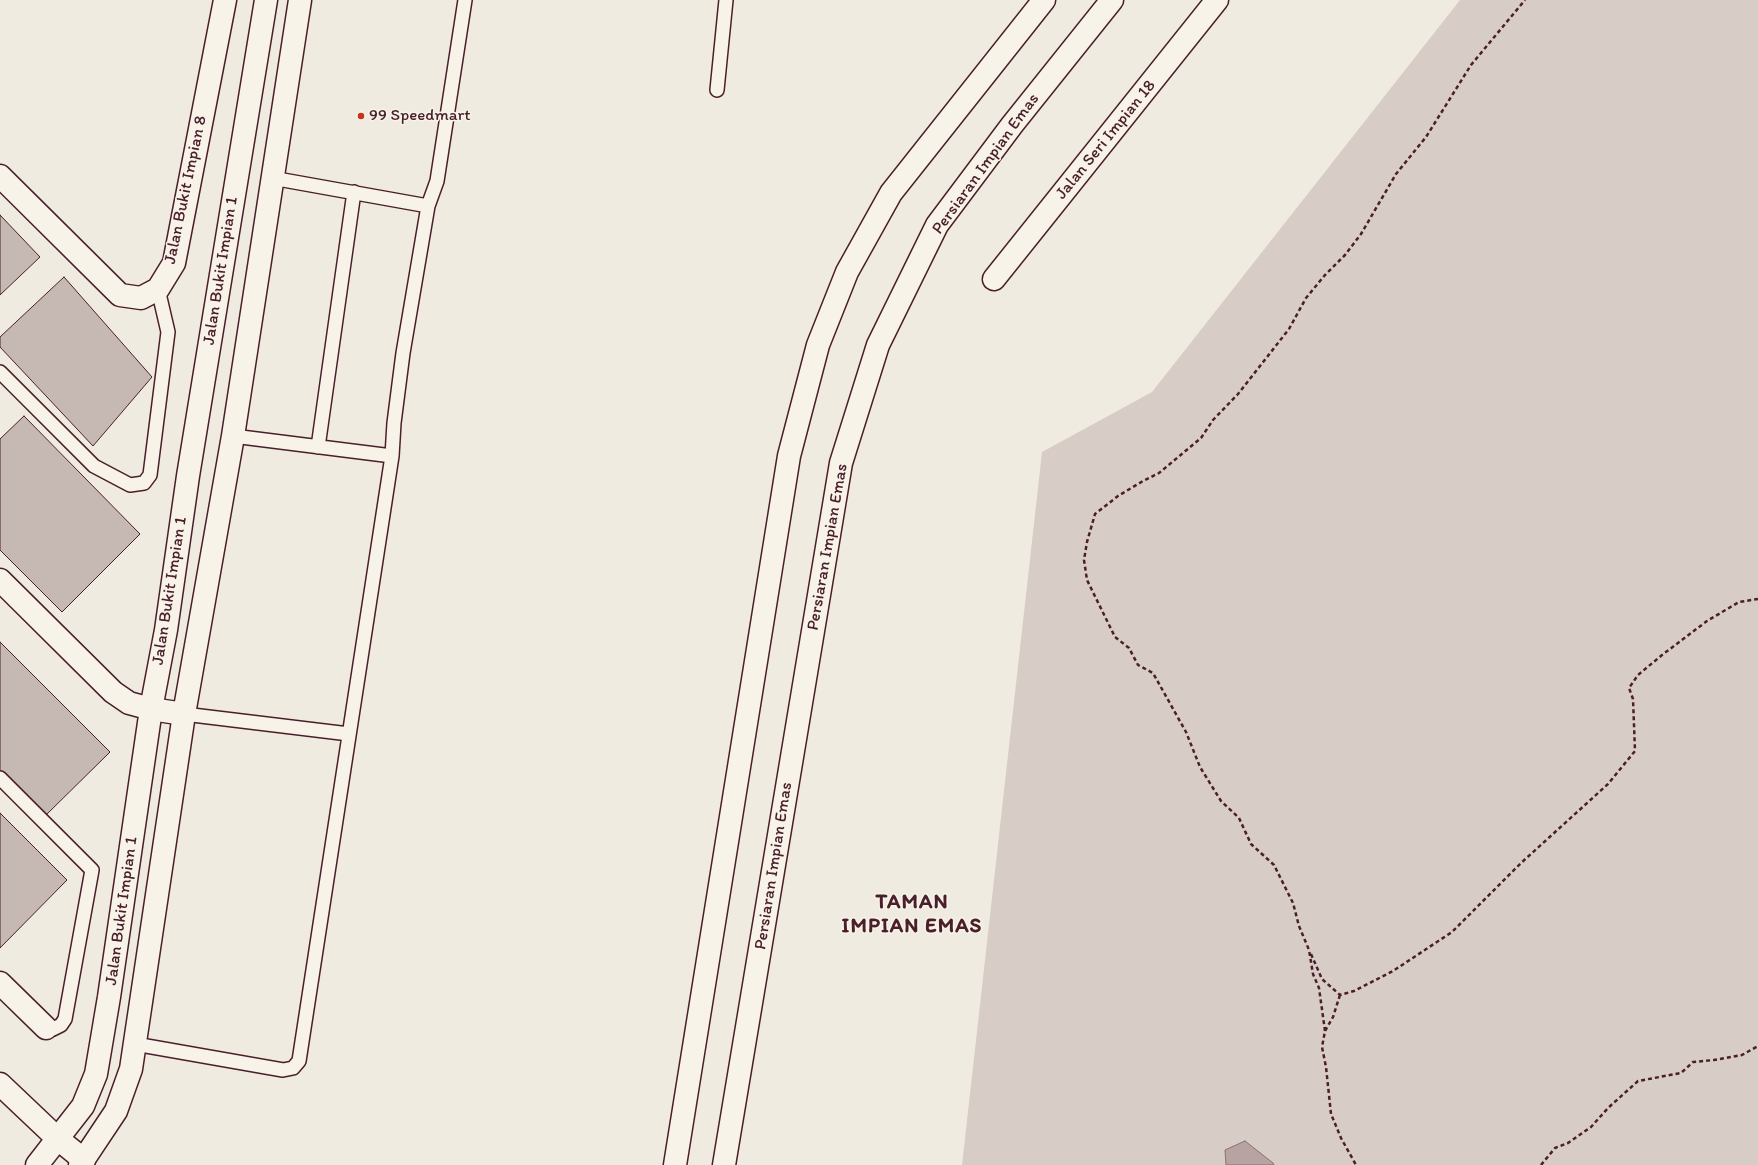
<!DOCTYPE html>
<style>
body{margin:0}
canvas{display:block;background:#f0ebe0}
</style>
<canvas width="1758" height="1165"></canvas>
<script>
const context = document.querySelector('canvas').getContext('2d');
context.lineJoin = 'round';
function fill(path, color) { context.fillStyle = color; context.fill(path, 'evenodd'); }
const shape = rows => new Path2D(rows.map(r => 'M' + r).join(''));
function stroke(path, color, width, dash) { context.strokeStyle = color; context.lineWidth = width; context.lineCap = dash ? 'butt' : 'round'; context.setLineDash(dash || []); context.stroke(path); }
function label(font, color, halo, rows, align = 'center') {
  context.font = font + ' Itim,sans-serif'; context.lineWidth = 3; context.setLineDash([]); context.textBaseline = 'middle'; context.strokeStyle = halo; context.fillStyle = color; for (const [text, x, y, turn = 0] of rows) {
    context.save(); context.translate(x, y); context.rotate((+turn || 0) * Math.PI / 180); context.textAlign = isNaN(turn) ? turn : align; if (halo) context.strokeText(text, 0, 0); context.fillText(text, 0, 0); context.restore();
  }
}
fill(shape([
 [1460,0,1758,0,1758,1165,962,1165,1042,452,1152,392]
]), '#d8cdc6');
const water = shape([
 [1245,1141,1273,1163,1274,1165,1226,1165,1225,1150,1245,1141]
]);
fill(water, '#b7a4a2');
stroke(water, '#8b6f72', 1);
const building = shape([
 [0,215,40,257,0,295,0,215],
 [64,277,152,377,93,446,0,347,0,337,64,277],
 [24,416,140,534,62,612,0,550,0,439,24,416],
 [0,642,110,752,44,817,0,773,0,642],
 [0,813,67,880,0,948,0,813]
]);
fill(building, '#c6b8b3');
stroke(building, '#4a1f2b', 1);
const lane = shape([
 [717,90,726,0],
 [272,178,428,206],
 [0,372,94,466,130,485,144,483,150,475,168,332,158,289],
 [233,436,392,456],
 [318,447,354,192],
 [184,714,349,734],
 [0,778,92,870,65,1019,61,1025,53,1029,46,1028],
 [135,1044,283,1070,293,1068,299,1061,392,456,394,423,403,353,428,206,437,181,465,0]
]);
const street = shape([
 [0,176,120,295,141,298,158,289,174,263,225,0],
 [994,279,1217,0],
 [0,580,113,692,129,703,151,709,184,714],
 [0,983,46,1028],
 [0,1084,58,1139,84,1160]
]);
const secondary = shape([
 [37,1165,83,1106,96,1074,109,997,151,709,166,630,188,476,266,0],
 [80,1165,116,1111,131,1069,184,714,233,436,300,0]
]);
const primary = shape([
 [675,1165,789,456,818,345,847,272,891,193,1044,0],
 [724,1165,841,463,878,345,937,225,1012,125,1112,0]
]);
stroke(lane, '#4a1f2b', 16);
stroke(street, '#4a1f2b', 25);
stroke(secondary, '#4a1f2b', 25);
stroke(primary, '#4a1f2b', 25);
stroke(shape([
 [1311,954,1322,979,1340,995,1354,991,1393,971,1452,932,1521,863,1608,784,1635,751,1633,699,1629,688,1638,675,1662,655,1707,621,1739,602,1758,599],
 [1340,995,1333,1017,1325,1031,1322,1047,1326,1067,1331,1114,1341,1138,1356,1165],
 [1325,1031,1319,988,1313,974,1309,950,1299,926,1293,903,1274,865,1251,844,1239,818,1221,801,1200,767,1186,732,1153,673,1138,665,1129,648,1115,637,1087,580,1084,560,1087,542,1095,514,1118,496,1143,481,1159,473,1201,438,1213,420,1238,394,1289,329,1306,298,1325,275,1345,255,1361,234,1396,174,1426,137,1471,65,1525,0],
 [1541,1165,1555,1148,1568,1143,1591,1127,1608,1108,1638,1081,1681,1073,1693,1062,1714,1060,1742,1055,1758,1046]
]), '#4a1f2b', 2.5, [4, 3]);
stroke(lane, '#f7f3e8', 13);
stroke(street, '#f7f3e8', 22);
stroke(secondary, '#f7f3e8', 22);
stroke(primary, '#f7f3e8', 22);
for (const [x, y, r, color] of [
 [361,116,4,"#c8321e"]
]) { const dot = new Path2D(); dot.arc(x, y, r, 0, 2 * Math.PI); context.fillStyle = color; context.fill(dot); stroke(dot, '#f7f3e8', 1.5); }
label('17px', '#4a1f2b', '#f7f3e8', [
 ["99 Speedmart",369,116]
], 'left');
label('17px', '#4a1f2b', '#f7f3e8', [
 ["Jalan Seri Impian 18",1106,140,-51],
 ["Persiaran Impian Emas",986,164,-54],
 ["Jalan Bukit Impian 8",186,190,-78],
 ["Jalan Bukit Impian 1",221,271,-81],
 ["Persiaran Impian Emas",828,547,-80],
 ["Jalan Bukit Impian 1",170,591,-81],
 ["Persiaran Impian Emas",774,866,-81],
 ["Jalan Bukit Impian 1",122,911,-82]
]);
context.letterSpacing = '1px';
label('bold 21px', '#4a1f2b', '#f7f3e8', [
 ["TAMAN",912,903],
 ["IMPIAN EMAS",912,927]
]);
context.letterSpacing = '0px';
</script>
